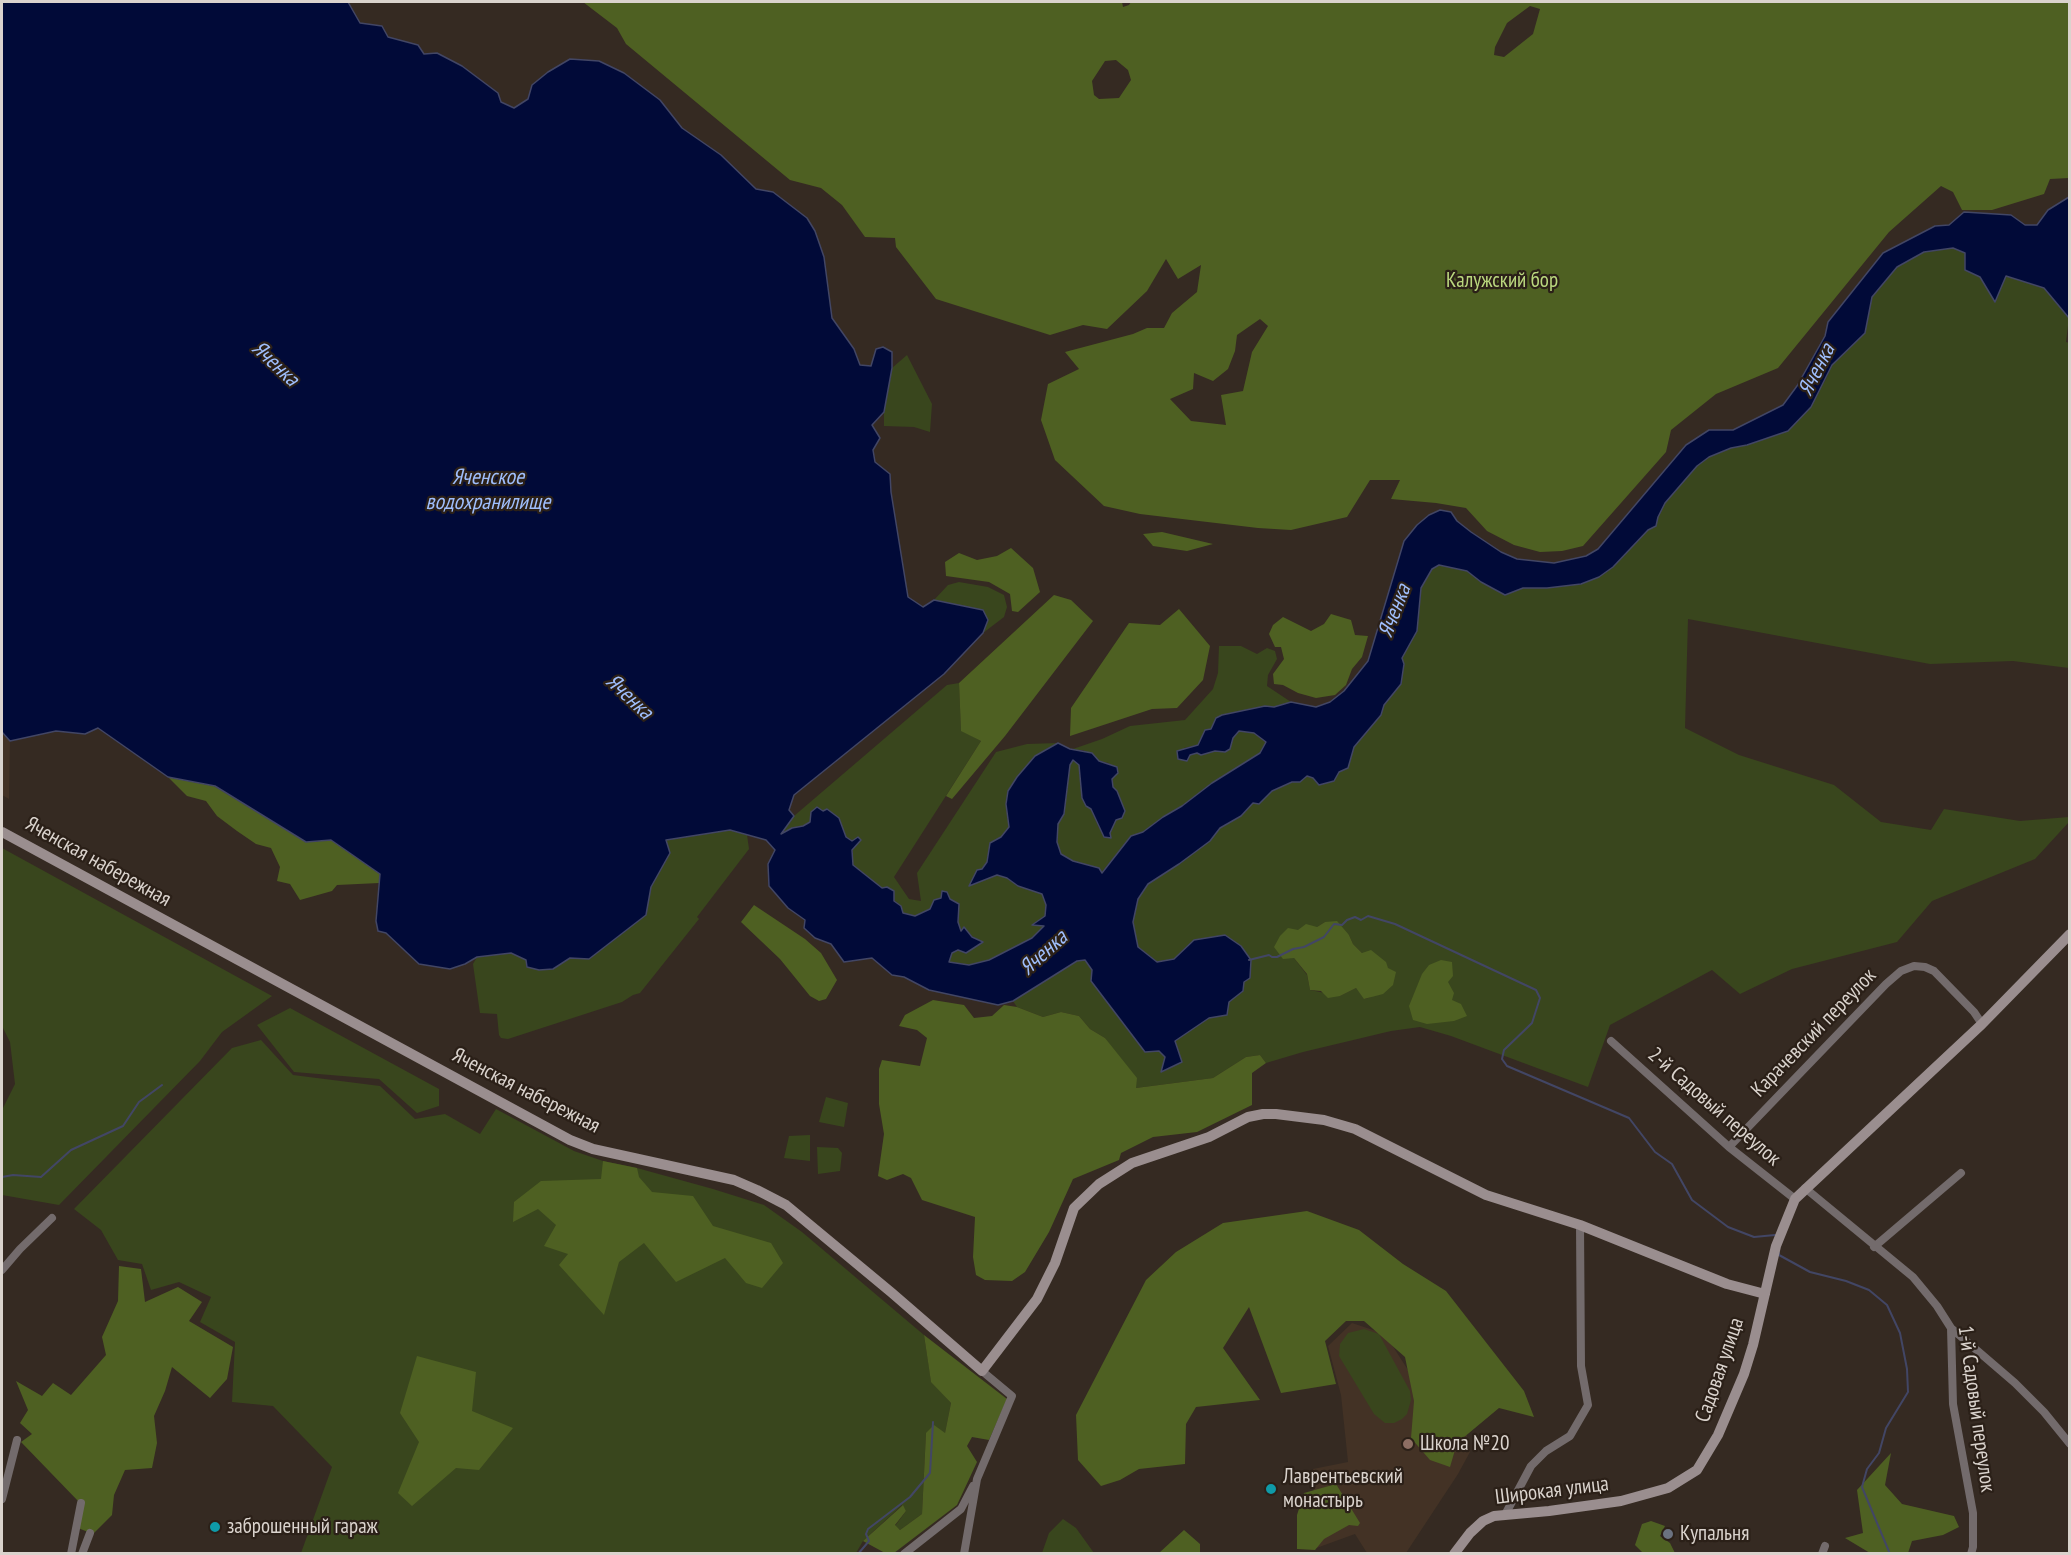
<!DOCTYPE html>
<meta charset="utf-8">
<style>
body{margin:0}
#map{position:relative;width:2071px;height:1555px;overflow:hidden;background:#352a22;font-family:"PT Sans Narrow",sans-serif}
canvas{display:block}
.frame{position:absolute;inset:0;border:3px solid #dad3cd;pointer-events:none}
</style>
<div id="map">
<canvas width="2071" height="1555"></canvas>
<div class="frame"></div>
</div>
<script>
const context = document.querySelector('canvas').getContext('2d');
context.lineJoin = 'round';
function fill(path, color) { context.fillStyle = color; context.fill(path, 'evenodd'); }
const shape = rows => new Path2D(rows.map(r => 'M' + r).join(''));
function stroke(path, color, width, dash) { context.strokeStyle = color; context.lineWidth = width; context.lineCap = dash ? 'butt' : 'round'; context.setLineDash(dash || []); context.stroke(path); }
function label(font, color, halo, rows, align = 'center') {
  context.font = font + ' "PT Sans Narrow",sans-serif'; context.lineWidth = 4.5; context.setLineDash([]); context.textBaseline = 'middle'; context.strokeStyle = halo; context.fillStyle = color; for (const [text, x, y, turn = 0] of rows) {
    context.save(); context.translate(x, y); context.rotate((+turn || 0) * Math.PI / 180); context.textAlign = isNaN(turn) ? turn : align; if (halo) context.strokeText(text, 0, 0); context.fillText(text, 0, 0); context.restore();
  }
}
fill(shape([
 [2,732,10,741,9,799,2,795],
 [1352,1323,1385,1334,1431,1406,1464,1421,1470,1452,1458,1474,1406,1553,1367,1553,1355,1534,1311,1550,1314,1512,1313,1469,1348,1462,1341,1395,1328,1346]
]), '#433225');
fill(shape([
 [1953,248,1965,253,1995,301,2006,276,2044,288,2069,318,2066,342,2070,343,2069,668,2013,661,1930,664,1688,619,1685,728,1739,755,1834,785,1881,822,1931,830,1944,809,2020,821,2069,817,2069,822,2035,859,1932,901,1897,942,1792,969,1740,994,1712,970,1610,1025,1588,1087,1451,1036,1420,1027,1391,1031,1303,1052,1266,1063,1260,1055,1246,1057,1213,1078,1136,1088,1105,1038,1090,1029,1079,1016,1061,1012,1043,1017,1017,1007,1013,1001,1030,989,1078,961,1085,960,1092,970,1165,1057,1162,1072,1182,1062,1175,1041,1243,991,1194,940,1174,959,1157,962,1138,947,1133,922,1138,899,1148,884,1210,841,1220,828,1241,816,1253,803,1259,804,1272,791,1306,776,1313,778,1339,772,1348,768,1354,747,1381,715,1384,705,1401,684,1402,658,1417,630,1421,588,1432,569,1439,565,1467,571,1481,582,1505,594,1523,588,1547,588,1581,584,1599,577,1613,567,1648,530,1656,526,1658,517,1665,503,1697,466,1709,457,1731,448,1747,445,1788,431,1825,381,1832,365,1865,333,1872,297,1897,267,1924,252],
 [1325,922,1349,935,1353,944,1362,953,1388,968,1371,997,1365,999,1356,988,1340,996,1310,990,1307,975,1294,958,1317,927],
 [907,355,932,404,930,432,914,427,884,426,884,412,892,368],
 [959,582,988,587,1004,595,1007,607,1004,617,983,633,988,620,983,610,934,600,948,585],
 [1219,646,1241,646,1257,654,1267,648,1275,651,1277,659,1268,675,1267,686,1291,702,1274,707,1265,706,1222,715,1216,718,1211,729,1198,745,1184,748,1190,755,1197,753,1201,755,1215,751,1225,752,1230,749,1233,738,1239,731,1254,733,1267,743,1260,754,1212,783,1182,806,1163,817,1143,832,1131,836,1101,873,1099,868,1073,861,1061,854,1057,842,1058,824,1064,814,1070,765,1073,760,1079,765,1082,798,1091,809,1099,828,1110,833,1116,820,1117,791,1113,787,1109,763,1099,761,1083,750,1070,750,1102,739,1130,726,1185,720,1213,689,1218,673],
 [959,683,961,730,981,741,894,877,909,899,921,901,917,873,996,752,1027,744,1058,743,1035,756,1017,777,1008,791,1006,804,1009,827,1001,837,990,843,987,862,970,885,997,875,1007,878,1018,886,1042,894,1046,905,1045,916,1033,924,1045,926,1032,938,989,960,969,965,949,962,952,953,982,942,972,936,964,927,961,932,958,923,959,904,950,899,941,898,930,909,915,916,903,913,901,906,853,865,852,841,846,837,839,818,810,822,803,826,791,828,779,836,794,816,947,685],
 [730,830,747,835,749,849,697,917,699,919,640,993,633,995,622,1002,508,1039,501,1038,499,1035,497,1014,480,1013,473,964,477,957,511,953,666,840],
 [2,848,272,996,222,1032,200,1061,59,1205,2,1195,2,1110,15,1084,10,1042,2,1026],
 [290,1008,439,1089,439,1106,417,1113,379,1079,294,1072,257,1025],
 [261,1040,293,1075,380,1086,415,1119,445,1114,480,1134,496,1109,574,1151,603,1161,637,1168,713,1189,764,1205,802,1232,924,1335,931,1381,951,1403,945,1433,926,1433,922,1514,900,1530,895,1526,906,1511,902,1505,863,1541,856,1553,301,1553,332,1467,273,1406,232,1402,235,1342,200,1322,211,1297,179,1282,151,1290,142,1264,118,1260,101,1230,74,1209,232,1048],
 [826,1097,848,1103,844,1127,819,1122],
 [810,1135,810,1161,784,1158,789,1136],
 [817,1147,838,1148,842,1153,840,1171,818,1174],
 [1364,1329,1379,1334,1410,1391,1411,1400,1407,1414,1402,1419,1394,1423,1385,1423,1374,1414,1339,1356,1340,1344,1348,1333],
 [1063,1519,1076,1528,1094,1553,1042,1553,1049,1533]
]), '#39461d');
fill(shape([
 [583,2,1122,2,1123,7,1129,5,1131,2,2069,2,2069,178,2050,179,2044,194,1992,210,1962,210,1953,192,1941,186,1889,232,1778,368,1716,394,1671,430,1666,452,1583,546,1562,551,1540,552,1514,545,1487,531,1466,508,1436,503,1391,499,1400,480,1370,480,1347,517,1291,530,1258,528,1140,514,1104,506,1055,460,1041,420,1048,384,1079,369,1065,352,1133,334,1147,328,1164,328,1172,313,1197,292,1201,265,1178,279,1166,259,1147,291,1107,329,1083,325,1050,335,936,299,896,247,895,238,865,237,842,205,821,188,790,180,626,44,617,28],
 [1530,6,1540,9,1533,34,1504,57,1494,55,1495,47,1507,23],
 [1116,60,1128,70,1131,80,1119,98,1099,99,1094,95,1092,81,1105,61],
 [1260,319,1268,326,1252,352,1243,391,1221,395,1226,425,1191,421,1170,399,1193,389,1194,373,1213,381,1228,369,1235,351,1237,335],
 [1162,532,1213,544,1187,551,1153,546,1143,534],
 [1011,548,1033,568,1040,592,1018,612,1012,611,1010,594,989,582,946,576,945,562,959,553,977,560,997,556],
 [1054,595,1071,600,1093,621,1005,736,952,799,946,796,981,741,961,731,959,683],
 [1179,609,1210,646,1203,680,1177,708,1152,709,1070,736,1071,708,1129,623,1160,625],
 [1331,614,1351,620,1355,635,1368,636,1362,657,1352,669,1346,685,1335,695,1316,698,1298,693,1283,685,1274,684,1273,674,1284,659,1281,647,1275,647,1269,634,1273,625,1283,617,1311,631,1324,624],
 [168,777,214,786,306,842,331,840,380,874,379,883,337,885,332,891,300,900,290,884,277,881,280,867,271,848,256,844,237,831,217,816,206,801,187,796],
 [754,905,805,939,821,953,837,980,826,999,819,1001,810,996,780,959,741,922],
 [1337,921,1349,935,1353,944,1362,953,1371,950,1386,962,1388,968,1396,972,1393,985,1383,994,1364,999,1356,988,1340,996,1328,998,1321,991,1310,990,1307,974,1294,958,1283,959,1274,947,1280,936,1288,928,1298,930,1306,924,1317,927,1325,922],
 [1441,960,1452,962,1453,976,1448,982,1454,993,1452,1000,1461,1004,1467,1016,1454,1021,1427,1024,1413,1020,1409,1006,1422,974,1429,965],
 [933,1000,964,1005,974,1018,992,1016,1004,1005,1017,1007,1043,1017,1061,1012,1079,1016,1090,1029,1105,1038,1137,1078,1136,1088,1213,1078,1246,1057,1260,1055,1266,1063,1252,1073,1252,1105,1197,1132,1153,1137,1121,1153,1119,1160,1073,1179,1049,1232,1025,1272,1012,1281,985,1280,976,1275,973,1257,975,1217,922,1200,911,1178,903,1174,887,1180,878,1176,884,1134,879,1104,879,1069,882,1060,920,1066,927,1038,917,1030,899,1026,905,1015],
 [603,1161,637,1168,639,1177,652,1192,693,1196,713,1226,771,1243,783,1263,762,1288,746,1283,725,1258,676,1282,644,1243,619,1262,604,1315,559,1265,568,1254,544,1246,556,1225,538,1209,513,1222,514,1202,541,1181,601,1179],
 [1307,1211,1359,1230,1403,1264,1446,1291,1524,1391,1534,1417,1499,1408,1457,1443,1450,1467,1430,1460,1411,1438,1414,1401,1405,1357,1364,1321,1346,1321,1325,1341,1336,1384,1281,1393,1249,1307,1223,1348,1260,1400,1196,1407,1186,1424,1185,1464,1139,1469,1120,1480,1101,1486,1078,1460,1076,1415,1146,1280,1176,1252,1223,1223],
 [119,1266,141,1269,145,1302,178,1287,202,1302,189,1321,233,1347,227,1379,210,1398,172,1367,165,1391,154,1416,157,1443,152,1468,125,1470,114,1495,112,1515,93,1534,73,1526,79,1502,21,1442,32,1434,20,1423,28,1410,16,1381,42,1396,53,1383,71,1395,106,1355,102,1337,118,1301],
 [924,1335,1007,1399,989,1440,972,1437,967,1446,977,1462,957,1505,894,1553,885,1553,863,1541,903,1505,906,1511,895,1525,900,1530,922,1514,926,1433,934,1425,945,1433,951,1403,931,1382],
 [417,1356,476,1372,472,1411,513,1428,479,1470,456,1468,412,1506,398,1493,419,1442,400,1413],
 [1891,1453,1885,1485,1902,1504,1954,1516,1959,1527,1943,1535,1912,1541,1908,1553,1870,1553,1845,1538,1863,1533,1857,1490],
 [1336,1484,1360,1523,1358,1526,1349,1525,1324,1539,1315,1550,1297,1549,1297,1515,1304,1493],
 [1651,1521,1665,1526,1660,1536,1670,1543,1675,1553,1643,1553,1635,1545,1642,1524],
 [1184,1530,1200,1544,1200,1553,1159,1553]
]), '#4e6022');
const water = shape([
 [2,2,348,2,360,23,382,26,388,37,418,45,424,54,437,53,462,66,498,93,501,102,514,108,528,99,532,85,548,72,570,59,599,61,624,73,660,100,682,128,721,155,756,189,773,192,807,218,815,231,824,257,832,318,854,349,860,365,871,366,876,349,883,347,892,352,892,368,884,412,872,425,880,438,873,450,875,462,890,474,891,492,908,597,923,607,934,600,983,610,988,620,983,633,944,674,794,795,789,810,794,816,781,834,792,828,803,826,810,822,811,812,817,807,823,811,827,809,839,818,846,837,852,841,858,837,861,840,852,850,853,865,882,888,887,887,894,891,894,901,901,906,903,913,915,916,930,909,934,900,941,898,942,891,947,892,950,899,959,904,958,922,961,931,964,927,972,937,983,942,966,953,958,950,952,953,949,962,969,965,989,960,1032,938,1044,926,1032,925,1045,916,1046,905,1042,894,1018,886,1007,878,997,875,969,886,977,870,982,869,987,862,990,843,1001,837,1009,827,1006,804,1008,791,1017,777,1035,756,1058,743,1070,749,1092,753,1099,761,1117,767,1118,773,1112,779,1113,787,1117,791,1125,811,1122,818,1116,820,1110,833,1111,838,1104,837,1091,809,1086,806,1082,798,1079,765,1073,760,1070,765,1064,814,1058,824,1057,842,1061,854,1073,861,1099,868,1102,873,1131,836,1143,832,1163,817,1182,806,1212,783,1260,753,1266,742,1254,733,1239,731,1233,738,1230,749,1225,752,1215,751,1201,755,1197,753,1190,755,1187,761,1178,759,1177,751,1198,745,1205,730,1211,729,1216,718,1222,715,1265,706,1274,707,1291,702,1316,707,1330,702,1344,691,1368,661,1404,541,1417,525,1429,515,1440,510,1451,512,1457,521,1471,532,1501,552,1517,559,1554,563,1586,556,1598,549,1686,445,1709,430,1733,430,1783,405,1797,386,1825,336,1828,322,1883,253,1935,226,1949,225,1964,212,2011,215,2025,225,2037,225,2048,210,2069,197,2069,318,2044,288,2006,276,1995,302,1980,277,1965,270,1965,253,1953,248,1924,252,1897,267,1872,297,1865,333,1832,365,1811,407,1788,431,1747,445,1731,448,1709,457,1697,466,1665,503,1658,517,1656,526,1648,530,1613,567,1599,577,1581,584,1547,588,1523,588,1505,595,1481,582,1467,571,1439,565,1432,569,1421,588,1417,631,1402,658,1404,664,1401,684,1384,705,1381,715,1354,747,1348,768,1339,772,1334,781,1319,785,1313,778,1307,776,1300,782,1292,782,1272,791,1259,804,1253,803,1241,816,1220,828,1210,841,1179,864,1148,884,1138,899,1133,922,1138,947,1157,962,1174,959,1194,940,1225,935,1241,946,1251,960,1250,978,1244,982,1243,991,1229,1002,1227,1015,1209,1018,1175,1041,1182,1062,1161,1072,1165,1057,1159,1051,1145,1052,1091,981,1092,970,1085,960,1077,961,1013,1001,998,1005,929,990,904,977,892,975,872,958,844,962,831,944,815,938,804,928,805,920,788,908,769,886,768,864,775,850,766,840,730,830,666,840,670,853,651,887,646,915,589,959,570,958,553,969,539,970,527,967,526,960,511,953,477,957,465,964,450,969,419,964,386,933,378,931,376,921,380,874,331,840,306,842,215,786,168,777,98,728,85,734,56,731,10,741,2,732,2,2]
]);
fill(water, '#010a38');
stroke(water, '#424665', 1.5);
stroke(shape([
 [1249,960,1269,955,1272,957,1277,957,1293,949,1304,947,1324,937,1334,924,1342,925,1347,920,1355,917,1361,920,1368,916,1395,924,1536,990,1540,998,1532,1023,1504,1050,1502,1059,1507,1066,1629,1118,1655,1152,1672,1164,1692,1200,1728,1227,1754,1237,1775,1235],
 [2,1177,13,1175,41,1177,71,1150,123,1126,139,1102,162,1085],
 [1779,1253,1779,1255,1810,1272,1846,1281,1869,1290,1887,1305,1900,1333,1907,1369,1908,1392,1886,1428,1879,1453,1867,1469,1862,1487,1890,1554],
 [858,1554,869,1541,866,1534,868,1529,910,1497,930,1473,933,1422]
]), '#424665', 2);
stroke(shape([
 [1611,1041,1729,1147,1795,1199],
 [1729,1147,1886,984,1901,971,1914,966,1925,967,1934,971,1974,1012,1982,1024],
 [1805,1188,1913,1277,1937,1306,1951,1328,1953,1404,1973,1513,1973,1547,1971,1554],
 [1874,1247,1961,1173],
 [2,1270,20,1249,52,1218],
 [1951,1328,2015,1383,2044,1412,2070,1444],
 [2,1499,17,1440],
 [1506,1513,1531,1466,1546,1451,1570,1436,1588,1405,1581,1366,1580,1225],
 [71,1554,81,1503],
 [82,1554,90,1533],
 [904,1554,961,1509,973,1486],
 [964,1554,977,1479,1012,1396,982,1371],
 [1822,1554,1825,1546]
]), '#736b6c', 8);
stroke(shape([
 [2,832,570,1140,593,1149,734,1180,757,1190,786,1205,892,1293,982,1371,1037,1299,1055,1263,1074,1208,1099,1184,1132,1163,1209,1137,1248,1117,1263,1114,1276,1114,1324,1120,1355,1129,1486,1195,1580,1225,1727,1284,1765,1294],
 [1454,1554,1470,1533,1483,1521,1494,1516,1549,1511,1621,1501,1668,1488,1697,1470,1718,1435,1744,1374,1753,1345,1776,1246,1795,1199,1982,1024,2070,934]
]), '#9a8e8f', 10);
for (const [x, y, r, color] of [
 [1408,1444,6,"#8d6e63"],
 [1271,1489,6,"#0f9aa8"],
 [215,1527,6,"#0f9aa8"],
 [1668,1534,6,"#6b7280"]
]) { const dot = new Path2D(); dot.arc(x, y, r, 0, 2 * Math.PI); context.fillStyle = color; context.fill(dot); stroke(dot, '#2b2018', 2); }
label('21px', '#bad77e', '#2b2018', [
 ["Калужский бор",1502,281]
]);
label('21px', '#dad3cd', '#2b2018', [
 ["Яченская набережная",98,862,29],
 ["Карачевский переулок",1814,1033,-46],
 ["Яченская набережная",526,1091,27],
 ["2-й Садовый переулок",1714,1107,41],
 ["Садовая улица",1720,1370,-71],
 ["1-й Садовый переулок",1976,1409,82],
 ["Широкая улица",1552,1491,-7]
]);
label('21px', '#dad3cd', '#2b2018', [
 ["Школа №20",1420,1444],
 ["Лаврентьевский",1283,1477],
 ["монастырь",1283,1501],
 ["заброшенный гараж",227,1527],
 ["Купальня",1680,1534]
], 'left');
label('italic 22px', '#9fbefc', '#2b2018', [
 ["Яченка",275,364,43],
 ["Яченка",1817,370,-63],
 ["Яченское",488,478],
 ["водохранилище",488,503],
 ["Яченка",1395,611,-69],
 ["Яченка",629,697,43],
 ["Яченка",1044,953,-42]
]);
</script>
